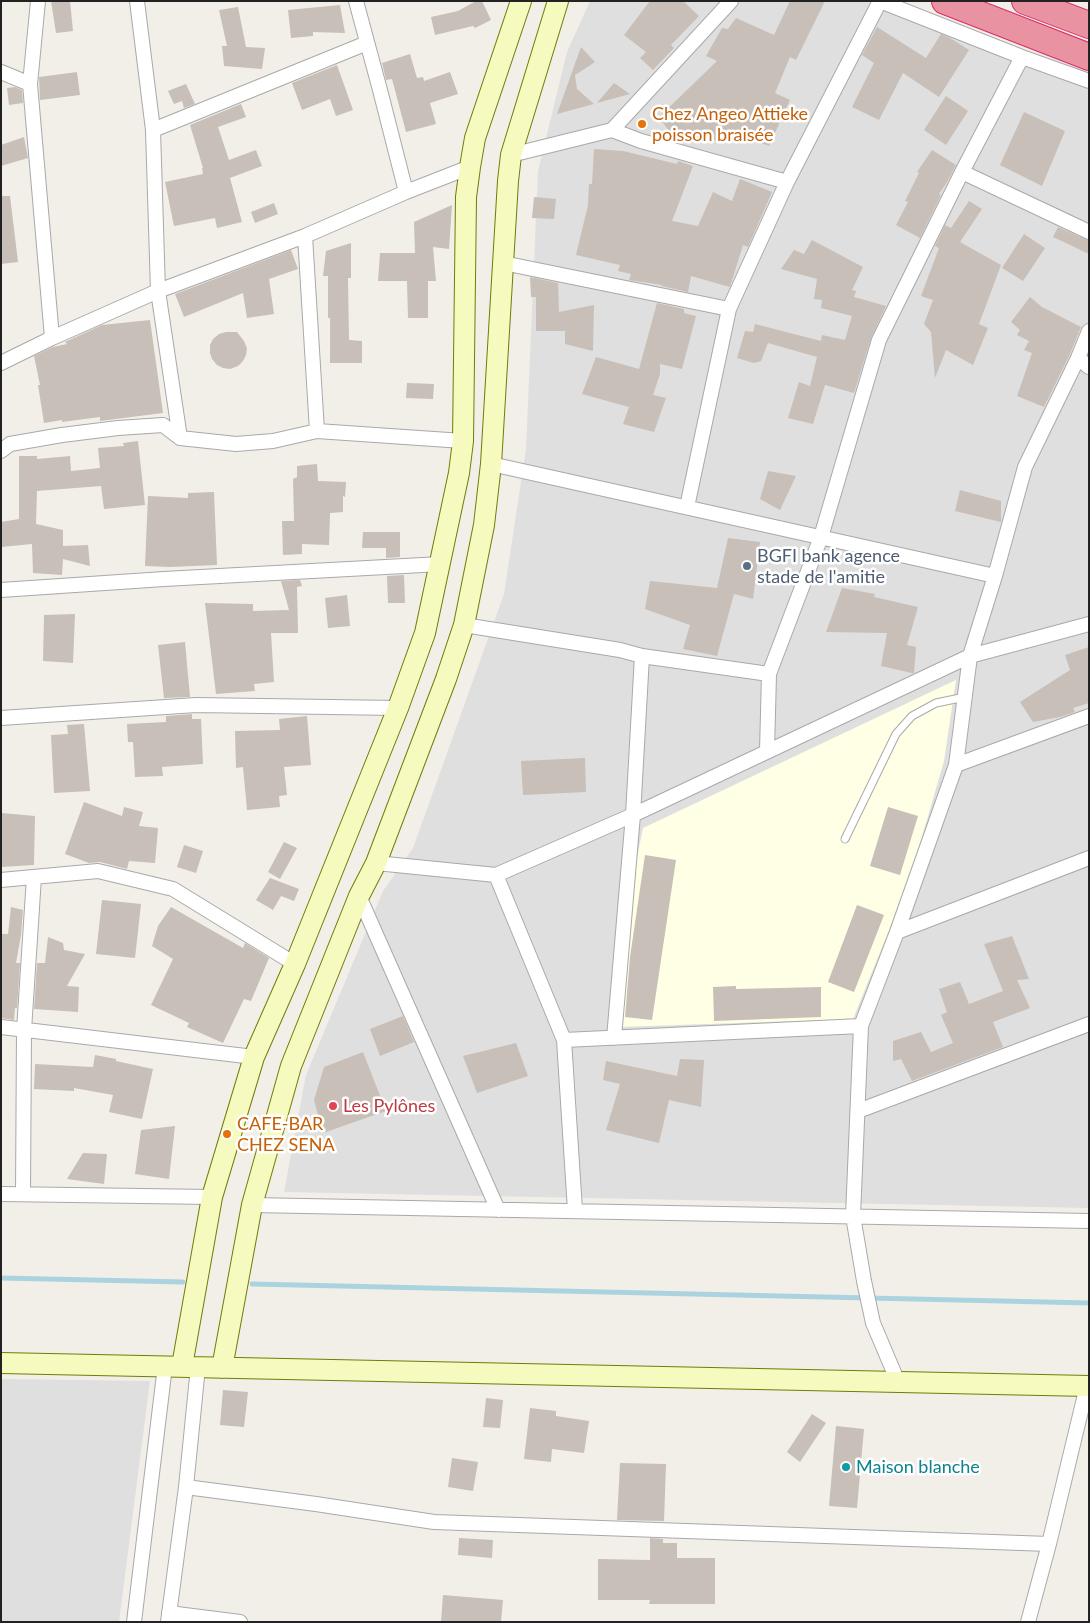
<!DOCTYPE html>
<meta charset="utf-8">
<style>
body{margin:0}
#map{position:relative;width:1090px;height:1623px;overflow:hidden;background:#f2efe9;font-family:Lato,sans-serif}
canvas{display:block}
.frame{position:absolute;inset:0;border:2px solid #222;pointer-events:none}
</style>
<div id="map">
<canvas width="1090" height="1623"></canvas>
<div class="frame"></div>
</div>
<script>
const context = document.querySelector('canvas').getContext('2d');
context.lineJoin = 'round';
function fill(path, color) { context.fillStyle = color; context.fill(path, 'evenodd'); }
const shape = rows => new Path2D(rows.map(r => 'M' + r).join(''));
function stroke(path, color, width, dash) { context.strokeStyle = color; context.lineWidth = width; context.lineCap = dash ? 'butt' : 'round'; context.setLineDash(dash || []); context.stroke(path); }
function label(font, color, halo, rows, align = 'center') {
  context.font = font + ' Lato,sans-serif'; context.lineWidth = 5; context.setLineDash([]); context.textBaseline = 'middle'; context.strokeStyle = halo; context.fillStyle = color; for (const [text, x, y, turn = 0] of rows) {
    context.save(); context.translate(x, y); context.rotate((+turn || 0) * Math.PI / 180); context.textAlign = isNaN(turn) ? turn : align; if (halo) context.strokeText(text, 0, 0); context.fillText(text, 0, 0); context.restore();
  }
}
fill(shape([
 [590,1,869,1,1089,86,1089,1208,284,1192,306,1075,383,891,413,848,504,594,526,449,538,171,567,52],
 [1,1379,150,1381,119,1622,1,1622]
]), '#e0dfdf');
fill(shape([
 [956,680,944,761,910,878,853,1019,619,1027,628,902,643,828]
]), '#ffffe5');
stroke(shape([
 [1,1278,183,1282],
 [252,1284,1089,1303]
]), '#aad3df', 5);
fill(shape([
 [51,1,70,1,73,31,56,33],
 [476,1,482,1,491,20,475,28,473,26,435,35,431,17,458,11],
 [650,1,683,1,699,16,671,45,674,48,653,70,640,58,646,52,624,35],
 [790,1,825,1,796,60,790,57,775,93,790,100,769,146,727,130,723,142,668,130,659,117,717,61,706,56,722,28,728,29,736,18,774,35],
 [340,5,345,33,313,32,313,36,291,38,288,10],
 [238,7,246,47,265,48,262,69,224,66,222,46,227,46,219,10],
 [877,27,926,58,941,34,950,38,969,50,939,97,903,73,879,120,852,107,874,63,862,55],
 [581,47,595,62,575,75,577,89,594,104,557,114],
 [410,54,417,78,423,77,424,81,450,72,458,94,430,103,436,124,406,132,392,79,386,80,382,63],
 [337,65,353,110,336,116,330,99,302,110,292,83],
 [77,72,80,95,40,100,39,77],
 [614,83,630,94,597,103],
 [186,84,195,104,184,108,182,101,174,104,168,91],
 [15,87,22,90,23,103,9,105,7,88],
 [946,96,968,111,946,145,924,130],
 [241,104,246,117,218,127,229,160,256,150,262,166,230,178,242,222,217,228,215,218,174,226,165,182,203,174,202,168,203,168,190,125],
 [1024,112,1065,131,1042,186,1000,165],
 [24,137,28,158,1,166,1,145],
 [594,149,623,151,677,164,678,161,693,166,672,221,698,226,713,192,732,201,740,179,772,192,748,247,743,245,730,287,691,276,688,292,662,286,662,285,629,280,631,274,618,271,620,265,576,255,588,205,589,184,592,184],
 [932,150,956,165,947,182,939,194,941,195,920,238,896,225,908,202,905,201,919,173,917,172],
 [1,196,10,196,18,262,1,264],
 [534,197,556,199,554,219,532,218],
 [969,201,982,209,960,242,1001,265,979,324,988,328,973,365,946,350,935,378,931,332,924,324,933,300,921,296,939,248,935,246,945,225,951,228],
 [274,203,278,214,255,223,251,212],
 [452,205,449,249,433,247,436,281,428,281,428,318,408,318,407,281,378,281,380,253,415,253,414,222],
 [1058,227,1089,241,1089,254,1053,237],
 [1024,234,1045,248,1023,281,1002,268],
 [812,240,863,267,852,290,856,291,854,297,886,306,871,338,854,393,825,385,813,424,788,418,799,382,810,386,817,357,768,343,761,361,754,363,737,358,745,331,753,332,755,324,821,341,822,335,845,340,852,316,821,308,822,300,814,299,817,279,781,269,794,250,804,254],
 [351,243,351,278,348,278,349,340,362,341,362,363,330,363,330,318,328,318,328,276,323,276,326,251],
 [291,250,298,269,269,279,274,314,247,318,243,293,184,317,175,294],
 [530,277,558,283,559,312,594,305,593,351,565,344,565,331,536,331,536,297,531,297],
 [1030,297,1042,307,1081,327,1070,354,1044,407,1017,396,1032,353,1024,350,1029,341,1017,335,1020,330,1011,322],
 [657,303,684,309,684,313,696,316,682,369,660,364,660,374,653,395,666,398,654,432,623,424,629,407,582,394,596,357,639,369],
 [150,320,163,413,100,421,100,417,62,422,62,420,44,423,38,385,40,385,34,356,53,347,67,344,65,342,102,325],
 [226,332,237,332,244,341,247,348,246,355,243,361,238,366,230,369,223,368,217,365,212,359,210,353,210,345,213,339,219,334],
 [407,383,434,384,433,399,406,398],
 [138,441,145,505,104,509,101,486,37,491,36,524,63,530,63,546,88,545,90,566,63,559,62,575,33,573,32,544,1,547,1,522,19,519,19,456,37,456,37,459,70,456,71,471,100,468,98,448,124,446,123,443],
 [317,464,318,481,346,482,345,497,343,496,343,512,330,513,329,545,302,544,302,554,283,555,282,521,294,521,293,479,297,477,297,466],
 [768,471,796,476,780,510,760,499],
 [960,490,1001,501,1001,522,955,511],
 [214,492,217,565,170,567,145,566,148,496,188,498,188,493],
 [363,532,400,532,400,557,386,558,386,548,362,548],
 [728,538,760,542,753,599,734,594,717,656,683,649,690,625,645,609,650,581,717,588],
 [404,575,405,603,388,603,387,576],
 [300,580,302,586,297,587,298,633,271,633,274,682,254,684,255,691,216,694,205,603,253,604,253,611,289,610,281,581],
 [842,588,875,594,874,597,918,607,907,645,916,647,914,673,912,673,881,666,887,633,826,632],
 [347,595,350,626,328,628,325,598],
 [75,614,73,663,43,661,44,615],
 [185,642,190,697,164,698,158,645],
 [1089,647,1089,703,1073,708,1075,712,1060,717,1033,722,1020,702,1070,670,1065,655],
 [192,714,192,719,201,719,203,764,162,767,163,776,135,777,133,742,128,742,127,724,166,722,166,716],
 [307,716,311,765,284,767,287,795,279,796,280,807,247,810,243,767,236,768,235,731,280,730,279,719],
 [84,724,90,791,54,793,51,735,68,734,67,725],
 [585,758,586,792,523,795,521,761],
 [84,802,122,816,124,807,143,812,139,826,158,828,155,863,129,861,127,869,100,862,89,863,65,854],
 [888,807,918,816,900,875,870,866],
 [1,813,35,816,34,865,1,867],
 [284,842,297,848,280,879,268,872],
 [184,845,203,851,196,873,177,867],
 [645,855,676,860,652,1020,625,1017,630,957],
 [270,878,299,889,294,901,281,896,273,910,256,900],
 [102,900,141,904,135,958,96,954],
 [857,905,884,915,854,992,828,982],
 [11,907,23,910,21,935,16,963,20,963,17,1008,15,1008,14,1020,1,1018,1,934,8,934],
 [171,907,243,948,245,943,269,958,251,1001,244,999,223,1043,187,1027,189,1023,151,1005,173,959,152,946,158,926],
 [1012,936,1029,979,1017,980,1030,1008,993,1022,1003,1047,912,1081,901,1059,893,1061,893,1041,921,1032,931,1052,953,1043,941,1015,947,1012,939,989,960,982,969,1004,1003,991,984,944],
 [48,937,63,943,64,950,85,954,67,986,79,987,78,1012,34,1009,37,963,45,963],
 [736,986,736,989,821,987,821,1017,714,1021,713,987],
 [403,1016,414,1042,380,1056,370,1029],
 [516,1043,528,1076,477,1093,463,1056],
 [363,1052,386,1111,323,1133,314,1100,324,1067],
 [95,1055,116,1059,116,1061,153,1069,142,1119,109,1112,113,1095,74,1088,74,1091,34,1089,35,1064,93,1067],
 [680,1059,704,1060,701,1107,669,1100,659,1143,606,1130,620,1084,603,1080,606,1061,677,1076],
 [175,1126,169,1179,135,1174,141,1130],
 [83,1153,107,1154,104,1184,67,1179],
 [223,1390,248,1392,244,1427,220,1425],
 [486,1398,503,1400,500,1428,483,1427],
 [530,1408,556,1411,556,1416,589,1421,584,1453,552,1449,551,1462,524,1459],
 [812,1414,826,1423,800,1462,787,1452],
 [836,1426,864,1429,857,1508,829,1506],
 [452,1458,478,1462,473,1491,448,1487],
 [620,1463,666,1464,664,1521,617,1520],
 [459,1538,493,1540,492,1558,458,1555],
 [650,1538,663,1539,663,1543,677,1543,677,1558,715,1558,715,1604,649,1604,650,1600,598,1600,598,1559,650,1560],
 [443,1595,503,1600,501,1622,441,1622]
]), '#c7bfb8');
const lane = shape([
 [845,839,896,734,912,716,936,703,965,697]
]);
const street = shape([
 [38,1,30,84,52,338],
 [137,1,153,130,158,291,180,438],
 [356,1,380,90,406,192],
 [880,1,1022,57,1089,81],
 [1,72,30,84],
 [153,130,367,43],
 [612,130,641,141,787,182],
 [511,155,612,130,731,1],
 [962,172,1089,232],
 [305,236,317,431],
 [503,263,729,309],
 [1078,358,1089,367],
 [1,363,52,338,158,291,305,236,406,192,470,167],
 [1,451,10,444,62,435,118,428,163,425,180,438,236,444,273,441,317,431,463,441],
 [491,464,995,576],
 [687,507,729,309,787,182,880,1],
 [1,590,164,579,441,564],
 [464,625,620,650,642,656,769,674],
 [1,718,196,705,398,708],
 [767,751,769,674,821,537,879,340,962,172,1022,57],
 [956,765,1089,716],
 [376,863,496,875,633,815,970,656,1089,624],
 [496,875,564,1040,575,1210],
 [1,880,98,871,173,889,295,964],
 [359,896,498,1210],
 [897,932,1089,858],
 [1,1027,254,1057],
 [614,1038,633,815,642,656],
 [564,1040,861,1026],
 [858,1111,1089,1024],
 [1,1194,212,1197],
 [23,1194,24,1030,34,877],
 [252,1205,1089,1221],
 [898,1382,873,1323,864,1281,853,1216,861,1026,897,932,956,765,970,656,995,576,1025,467,1078,358,1089,331],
 [186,1487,316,1504,434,1522,1049,1544],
 [169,1613,240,1622],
 [134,1622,165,1366],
 [168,1622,186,1487,198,1367],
 [1028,1622,1049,1544,1087,1386]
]);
const secondary = shape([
 [1,1363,1089,1386],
 [182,1366,212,1197,254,1057,295,964,398,708,425,633,459,473,463,441,466,197,470,167,475,138,521,1],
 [222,1368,252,1205,291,1066,359,896,376,863,446,679,464,625,484,525,491,464,508,181,511,155,558,1]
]);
const highway = shape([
 [945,1,1089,57],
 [1025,1,1089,25]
]);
stroke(lane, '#a9a9a9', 9);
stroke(street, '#a9a9a9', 16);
stroke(secondary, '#707d05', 22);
stroke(highway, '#dc2a67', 28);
stroke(lane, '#fff', 7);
stroke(street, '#fff', 14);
stroke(secondary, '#f7fabf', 20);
stroke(highway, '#e892a2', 26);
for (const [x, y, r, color] of [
 [642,124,5,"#e8710a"],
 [747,566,5,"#5c6f8a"],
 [333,1106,5,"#e0444e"],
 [227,1134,5,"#e8710a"],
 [846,1467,5,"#0f9aa8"]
]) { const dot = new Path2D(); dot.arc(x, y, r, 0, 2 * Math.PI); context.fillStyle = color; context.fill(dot); stroke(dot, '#fff', 2); }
label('18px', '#c56008', '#fff', [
 ["Chez Angeo Attieke",652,114],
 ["poisson braisée",652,135],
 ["CAFE-BAR",237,1124],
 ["CHEZ SENA",237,1145]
], 'left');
label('18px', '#4e5e75', '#fff', [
 ["BGFI bank agence",757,556],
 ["stade de l'amitie",757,577]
], 'left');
label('18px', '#be3a42', '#fff', [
 ["Les Pylônes",343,1106]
], 'left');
label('18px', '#0d838f', '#fff', [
 ["Maison blanche",856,1467]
], 'left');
</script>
